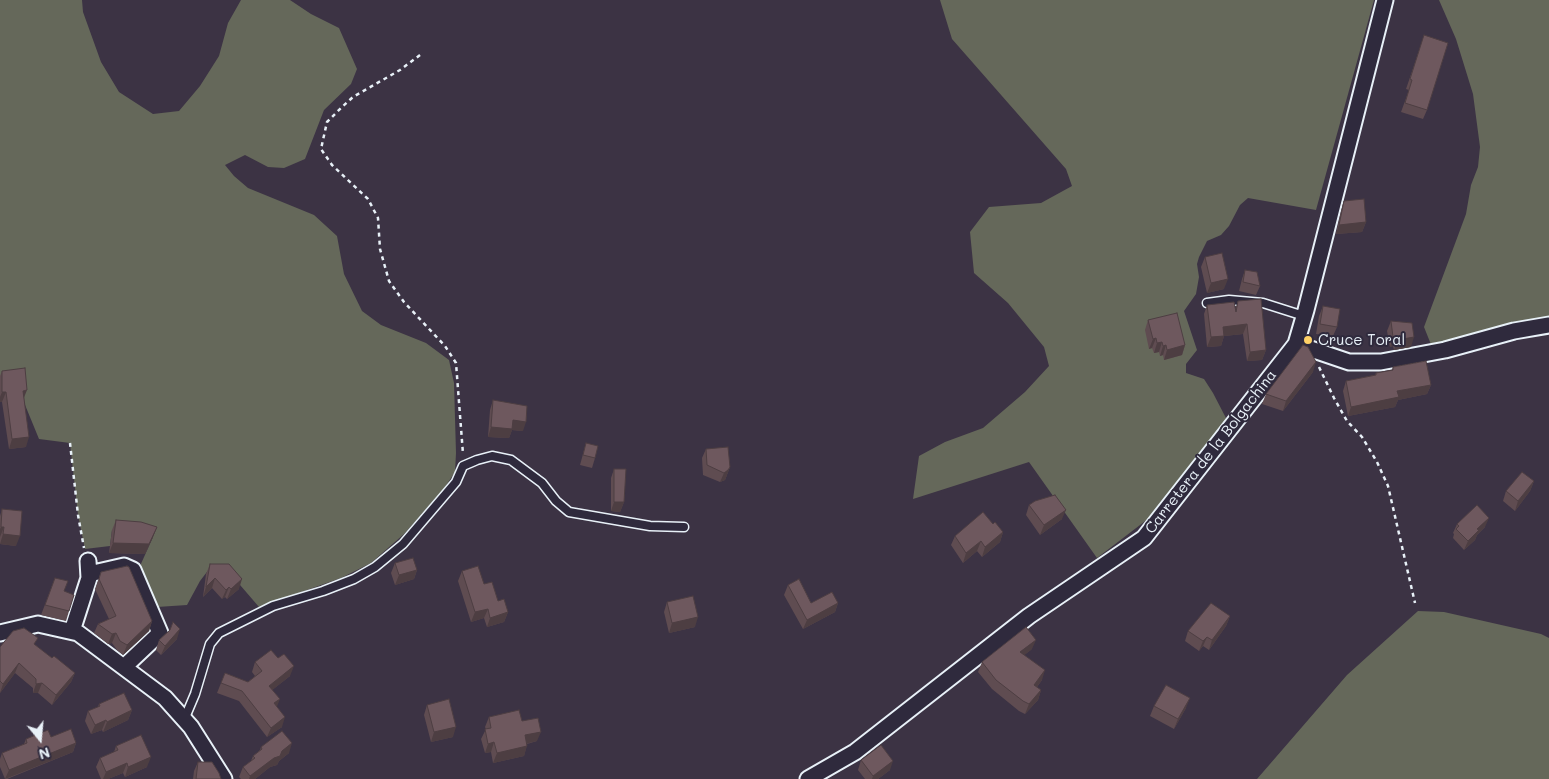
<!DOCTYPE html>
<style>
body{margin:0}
#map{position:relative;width:1549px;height:779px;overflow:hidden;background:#3c3344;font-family:Mali,sans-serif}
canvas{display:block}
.north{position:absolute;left:15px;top:714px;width:50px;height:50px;-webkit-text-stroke:4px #2f2a3d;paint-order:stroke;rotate:163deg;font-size:14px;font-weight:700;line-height:20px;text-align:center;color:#e8f1f8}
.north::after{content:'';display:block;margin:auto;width:18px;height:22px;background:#e8f1f8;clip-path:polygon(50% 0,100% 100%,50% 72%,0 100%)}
</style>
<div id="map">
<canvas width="1549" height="779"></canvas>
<div class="north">N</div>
</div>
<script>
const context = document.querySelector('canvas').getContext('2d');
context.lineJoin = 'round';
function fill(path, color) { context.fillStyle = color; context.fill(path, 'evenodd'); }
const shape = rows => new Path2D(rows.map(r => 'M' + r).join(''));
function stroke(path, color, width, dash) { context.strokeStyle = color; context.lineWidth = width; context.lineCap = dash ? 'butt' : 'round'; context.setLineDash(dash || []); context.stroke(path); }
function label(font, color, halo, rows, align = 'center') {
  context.font = font + ' Mali,sans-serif'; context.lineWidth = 4; context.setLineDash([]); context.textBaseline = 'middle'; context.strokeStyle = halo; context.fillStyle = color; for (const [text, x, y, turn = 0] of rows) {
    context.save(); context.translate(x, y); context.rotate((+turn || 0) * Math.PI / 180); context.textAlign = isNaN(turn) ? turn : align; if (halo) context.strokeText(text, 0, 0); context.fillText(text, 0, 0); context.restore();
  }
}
fill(shape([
 [0,0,82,0,83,12,101,62,119,92,153,114,179,111,200,86,219,56,228,23,241,0,290,0,311,14,339,28,357,69,351,84,324,110,305,159,284,168,268,167,245,155,225,165,234,176,248,188,314,215,337,236,344,274,362,311,381,325,426,343,449,360,454,383,456,453,455,472,443,490,404,534,371,563,341,578,259,607,228,571,210,568,200,581,187,605,157,607,149,594,140,566,153,537,112,530,110,546,85,549,78,515,70,443,39,439,23,400,0,402],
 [940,0,1374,0,1316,210,1248,198,1240,205,1229,226,1221,235,1207,241,1199,257,1197,264,1199,277,1196,294,1184,311,1197,350,1186,364,1186,373,1204,379,1213,393,1227,420,1157,512,1097,558,1029,462,913,499,919,456,945,442,983,428,1025,392,1049,366,1044,347,1008,303,974,273,970,232,989,207,1041,203,1072,186,1066,169,952,39],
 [1439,0,1549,0,1549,318,1432,347,1424,327,1466,214,1471,185,1478,167,1480,147,1473,94,1456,39],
 [1418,611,1444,612,1541,634,1549,638,1549,779,1257,779,1347,675]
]), '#65685a');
const service = shape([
 [1207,303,1229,300,1263,303,1304,316],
 [184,720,195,694,210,644,219,633,273,606,323,591,354,579,375,567,403,544,456,482,463,466,477,460,492,456,511,460,542,483,556,501,569,512,650,526,684,527]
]);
const minor = shape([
 [1296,344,1349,362,1381,362,1445,350,1514,331,1549,325],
 [89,574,124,566,133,570,160,633,124,667],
 [72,631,89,578,88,561],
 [0,633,38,624,78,633,165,698,191,727,224,779],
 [808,779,855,752,1029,616,1144,538,1296,344,1306,310,1385,0]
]);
stroke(service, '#e8f1f8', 11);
stroke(minor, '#e8f1f8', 19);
stroke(shape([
 [420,55,400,70,353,97,342,107,327,122,321,149,332,165,368,199,378,218,380,249,389,281,404,302,445,346,456,363,463,454],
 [1319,367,1334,398,1347,421,1362,437,1377,462,1388,486,1415,603],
 [70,443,78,515,84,548]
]), '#e8f1f8', 2.5, [4, 4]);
stroke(service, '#2f2a3d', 8);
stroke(minor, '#2f2a3d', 15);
fill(shape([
 [1421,45,1427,110,1423,119,1401,112,1409,90,1406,89],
 [1344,201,1366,222,1362,232,1336,234,1341,211],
 [1205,257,1224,289,1207,293,1201,267],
 [1245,270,1260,286,1256,295,1239,291,1242,279],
 [1238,301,1266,350,1262,360,1247,361,1243,334,1224,336,1221,346,1207,347,1204,314,1207,305,1235,310],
 [1323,306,1337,327,1333,336,1316,334,1319,316],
 [1148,320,1185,345,1182,355,1164,360,1163,355,1160,356,1159,352,1154,353,1152,348,1149,349,1145,330],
 [1391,321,1411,347,1394,350,1393,346,1390,347,1387,331],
 [1393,367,1431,385,1427,394,1398,400,1395,407,1348,416,1343,391,1346,381,1375,375,1376,373,1392,370],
 [2,371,26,447,9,449,2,402,0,402,0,376],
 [1313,372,1283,411,1262,404,1266,394],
 [493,400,523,431,512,430,509,438,488,437,490,410],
 [586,443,595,458,592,468,580,465],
 [706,449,730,467,725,480,720,482,703,475,702,458],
 [614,469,624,502,620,512,611,511,611,478],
 [1534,481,1530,491,1515,511,1503,501,1506,491],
 [1029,505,1062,519,1040,535,1026,515],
 [2,509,16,546,0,544,0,516],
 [116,520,157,527,153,537,145,554,109,553,112,530],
 [993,524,1003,532,1000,542,982,557,977,551,963,563,951,545,955,536],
 [1457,524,1485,527,1477,535,1475,540,1464,550,1453,538,1454,534,1453,533],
 [395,563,417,570,414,579,395,585,391,573],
 [210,564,239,589,227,599,225,597,222,599,212,588,203,597,206,574],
 [462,571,484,584,508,612,504,622,487,627,484,618,471,622,458,581],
 [101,572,152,621,149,631,123,655,117,650,112,643,108,644,94,633,98,624,109,619,95,589],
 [55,578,69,611,66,621,41,615],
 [788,585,811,603,838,603,835,612,803,629,784,595],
 [667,602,695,627,669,633,664,612],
 [1230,616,1226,626,1209,650,1203,646,1199,651,1185,641,1188,631],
 [173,622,177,639,161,655,156,650,159,640,170,630],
 [36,646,52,658,75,673,71,682,52,705,38,693,33,693,33,688,15,673,0,693,0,647],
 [1032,649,1024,655,1042,680,1037,687,1041,690,1038,700,1025,714,1019,711,992,689,978,672,982,662],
 [255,662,290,676,272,690,282,727,267,737,239,701,217,693,225,673,248,682,255,676,252,672],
 [99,704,132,710,128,720,103,732,102,730,91,734,85,721,88,711,98,707],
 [427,705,453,737,431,742,424,715],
 [1154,706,1186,708,1174,729,1150,716],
 [489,717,522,721,537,741,527,744,524,756,493,763,491,752,485,753,481,739,486,729,485,727],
 [26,739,76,743,73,752,7,779,5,779,0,767,0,759,2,753,24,744],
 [116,746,147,767,125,777,123,773,108,779,101,779,96,767,100,758,114,752],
 [261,747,289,753,279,761,277,765,270,767,255,779,241,779,239,777,243,767,251,761,253,756,260,750],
 [861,760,890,770,878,779,865,779,858,770],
 [198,762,221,779,193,779,194,771]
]), '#5f4c51');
fill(shape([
 [1366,222,1362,232,1336,234,1339,225],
 [1228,279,1224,289,1207,293,1211,283],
 [1247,324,1243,334,1224,336,1221,346,1207,347,1211,337,1223,327],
 [1397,336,1393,346,1390,347,1393,337],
 [1414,337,1411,347,1394,350,1397,340],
 [1156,338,1152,348,1149,349,1153,339],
 [1162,342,1159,352,1154,353,1157,343],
 [1166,345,1163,355,1160,356,1163,346],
 [1185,345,1182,355,1164,360,1167,350],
 [1266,350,1262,360,1247,361,1250,352],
 [1316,362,1313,372,1283,411,1286,401],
 [1431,385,1427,394,1398,400,1395,407,1348,416,1351,407,1397,391],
 [27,390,23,400,23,391],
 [2,392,6,392,2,402,0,402,0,397],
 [513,420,526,422,523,431,512,430,509,438,488,437,491,427],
 [29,437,26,447,9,449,12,439],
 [730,467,725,480,720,482,724,473],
 [1534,481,1530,491,1515,511,1518,501],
 [614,502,624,502,620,512,611,511],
 [1066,510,1062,519,1040,535,1044,525],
 [1489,518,1485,527,1477,535,1475,540,1464,550,1468,541,1477,529],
 [1,527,4,527,0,537,0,529],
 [157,527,153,537,145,554,109,553,113,543],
 [1003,532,1000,542,982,557,985,547],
 [3,534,20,536,16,546,0,544],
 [981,541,977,551,963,563,966,553],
 [417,570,414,579,395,585,399,575],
 [215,578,212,588,203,597,206,587],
 [242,579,239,589,227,599,231,589],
 [229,587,225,597,222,599,226,590],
 [838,603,835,612,803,629,807,620],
 [488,609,484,618,471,622,475,612],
 [508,612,504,622,487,627,490,618],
 [1230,616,1226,626,1209,650,1212,640],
 [698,617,695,627,669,633,672,623],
 [152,621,149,631,123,655,127,645],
 [180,629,177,639,161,655,165,646],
 [116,633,112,643,108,644,112,634],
 [1207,637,1203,646,1199,651,1203,641],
 [1036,640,1032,649,1016,662,1020,652],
 [19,663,15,673,0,693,3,684],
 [294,666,290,676,266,695,269,686],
 [1045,670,1042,680,1031,695,1034,685],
 [75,673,71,682,52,705,56,695],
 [42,683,38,693,33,693,36,684],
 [1041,690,1038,700,1025,714,1029,704],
 [1190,698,1186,708,1174,729,1178,719],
 [280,699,276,709,274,703],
 [132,710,128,720,103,732,107,722],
 [285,717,282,727,267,737,271,728],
 [106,720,102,730,91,734,95,725],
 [456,727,453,737,431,742,434,732],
 [541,732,537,741,521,745,525,735],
 [494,742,491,752,485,753,488,744],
 [76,743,73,752,5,779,9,770],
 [292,743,289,753,279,761,277,765,270,767,255,779,249,779,250,776],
 [527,746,524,756,493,763,497,753],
 [151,757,147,767,125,777,128,767],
 [893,761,890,770,878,779,872,779,873,776],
 [127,763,123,773,108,779,103,779,106,772]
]), '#4d3e42');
const building = shape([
 [1424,35,1448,43,1427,110,1405,103,1412,80,1410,79,1424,35],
 [1364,199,1366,222,1339,225,1344,201,1364,199],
 [1222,253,1228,279,1211,283,1205,257,1222,253],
 [1245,270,1257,272,1260,286,1243,282,1245,270],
 [1261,299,1266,350,1250,352,1247,324,1223,327,1224,336,1211,337,1207,305,1234,302,1236,312,1238,301,1261,299],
 [1323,306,1340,309,1337,327,1320,324,1323,306],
 [1177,313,1185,345,1167,350,1166,345,1163,346,1162,342,1157,343,1156,338,1153,339,1148,320,1177,313],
 [1391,321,1412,323,1414,337,1397,340,1397,336,1393,337,1391,321],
 [1303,345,1308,347,1316,362,1286,401,1266,394,1303,345],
 [1426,361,1431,385,1397,391,1399,397,1351,407,1346,381,1376,375,1376,373,1393,370,1393,367,1426,361],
 [25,368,27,390,23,391,29,437,12,439,6,392,2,392,2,371,25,368],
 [493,400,527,406,526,422,513,420,512,429,491,427,493,400],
 [586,443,598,446,595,458,583,455,586,443],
 [728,447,730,467,728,470,724,473,707,465,706,449,728,447],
 [614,469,626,469,624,502,614,502,614,469],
 [1522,472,1534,481,1518,501,1506,491,1522,472],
 [1055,495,1066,510,1044,525,1029,505,1035,501,1055,495],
 [1477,505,1489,518,1477,529,1479,530,1468,541,1456,529,1459,526,1457,524,1477,505],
 [2,509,22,511,20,536,3,534,4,527,1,527,2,509],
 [983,512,993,524,995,522,1003,532,985,547,981,541,966,553,955,536,983,512],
 [116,520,141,522,157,527,149,544,113,543,116,520],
 [413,558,417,570,399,575,395,563,413,558],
 [210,564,229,564,242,579,231,589,229,587,226,590,215,578,206,587,210,564],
 [127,566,129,567,152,621,127,645,120,641,116,633,112,634,98,624,116,616,99,579,101,572,127,566],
 [478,566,484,584,492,582,498,601,504,599,508,612,490,618,488,609,475,612,462,571,478,566],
 [55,578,68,581,64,591,74,595,69,611,45,605,55,578],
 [799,579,811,603,832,592,838,603,807,620,788,585,799,579],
 [693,596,698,617,672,623,667,602,693,596],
 [1211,603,1230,616,1212,640,1207,637,1203,641,1188,631,1211,603],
 [173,622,180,629,165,646,159,640,170,630,173,622],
 [1026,627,1036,640,1020,652,1045,670,1034,685,1041,690,1029,704,1023,701,996,680,982,662,1026,627],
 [24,628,38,638,34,644,52,658,54,656,75,673,56,695,42,683,36,684,36,679,19,663,3,684,0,681,0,647,13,631,24,628],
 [271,650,278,658,284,654,294,666,269,686,280,699,274,703,285,717,271,728,242,691,221,683,225,673,248,682,262,671,255,662,271,650],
 [1166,685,1190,698,1178,719,1154,706,1166,685],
 [124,693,132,710,107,722,106,720,95,725,88,711,100,706,99,704,124,693],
 [449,699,456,727,434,732,427,705,449,699],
 [519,710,522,721,538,718,541,732,525,735,527,746,497,753,494,742,488,744,485,729,491,728,489,717,519,710],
 [71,729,76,743,9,770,2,753,27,743,26,739,48,730,51,737,71,729],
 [282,731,292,743,282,751,280,756,274,758,250,776,243,767,255,758,253,756,262,749,261,747,282,731],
 [141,735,151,757,128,767,127,763,106,772,100,758,118,750,116,746,141,735],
 [881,745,893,761,873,776,861,760,881,745],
 [198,762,212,762,219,773,221,779,196,779,198,762]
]);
fill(building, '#6e585e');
stroke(building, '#4d3e42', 1);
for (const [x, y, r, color] of [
 [1308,340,5,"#ffd166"]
]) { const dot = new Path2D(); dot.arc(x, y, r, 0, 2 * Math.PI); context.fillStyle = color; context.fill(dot); stroke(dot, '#2f2a3d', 2); }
label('15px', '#e8f1f8', '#2f2a3d', [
 ["Cruce Toral",1318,340]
], 'left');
label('15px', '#e8f1f8', '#2f2a3d', [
 ["Carretera de la Bolgachina",1211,452,-52]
]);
</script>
